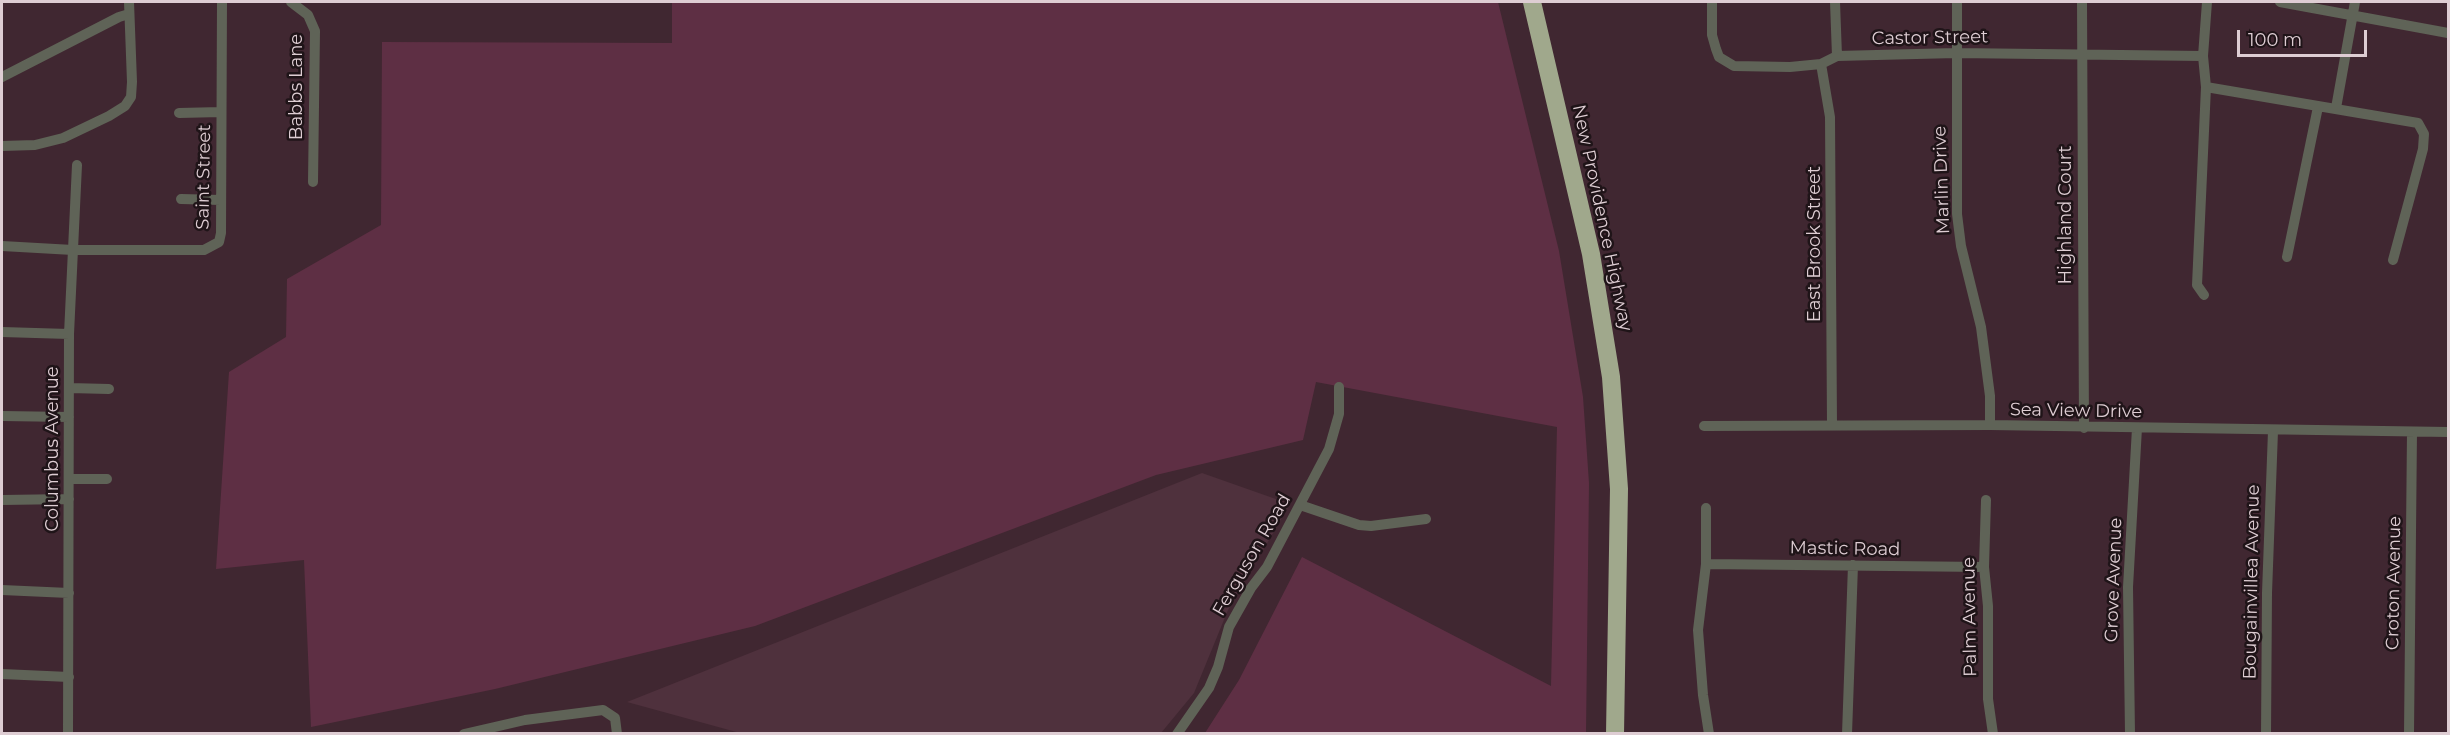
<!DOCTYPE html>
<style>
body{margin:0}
#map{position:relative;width:2450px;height:735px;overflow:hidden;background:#402731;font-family:Montserrat,sans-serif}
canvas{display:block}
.frame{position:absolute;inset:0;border:3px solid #decdd3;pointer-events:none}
.scale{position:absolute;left:2237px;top:30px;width:130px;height:27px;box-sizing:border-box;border:3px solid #decdd3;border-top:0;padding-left:8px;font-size:18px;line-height:21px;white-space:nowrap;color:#decdd3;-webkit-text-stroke:4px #1f1418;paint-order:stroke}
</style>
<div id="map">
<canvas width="2450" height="735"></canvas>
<div class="frame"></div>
<div class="scale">100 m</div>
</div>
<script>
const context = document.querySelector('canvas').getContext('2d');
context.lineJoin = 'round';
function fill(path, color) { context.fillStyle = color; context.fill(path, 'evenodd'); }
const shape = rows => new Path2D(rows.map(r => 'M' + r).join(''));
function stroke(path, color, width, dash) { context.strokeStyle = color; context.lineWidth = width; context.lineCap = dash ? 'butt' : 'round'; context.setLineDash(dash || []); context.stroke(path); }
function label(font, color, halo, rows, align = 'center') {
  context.font = font + ' Montserrat,sans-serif'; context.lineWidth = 5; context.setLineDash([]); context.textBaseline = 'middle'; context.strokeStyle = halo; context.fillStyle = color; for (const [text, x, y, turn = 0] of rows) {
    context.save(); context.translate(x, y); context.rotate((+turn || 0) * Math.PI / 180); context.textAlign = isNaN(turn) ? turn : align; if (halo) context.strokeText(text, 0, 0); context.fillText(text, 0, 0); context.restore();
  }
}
fill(shape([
 [1202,473,1290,504,1228,610,1194,693,1161,733,740,733,627,702]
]), '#4f313d');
fill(shape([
 [672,2,1498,2,1559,251,1583,397,1589,483,1586,733,1205,733,1239,680,1302,557,1551,686,1557,427,1316,382,1303,440,1156,475,755,626,495,689,311,727,304,560,216,569,229,372,286,337,287,279,381,225,382,42,672,43]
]), '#5e2f44');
stroke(shape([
 [291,2,308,15,315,31,313,182],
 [1712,2,1712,35,1716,49,1719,57,1734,66,1790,67,1821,64,1837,56,1956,53,2203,56],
 [1835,2,1837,56],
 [1957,2,1957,214,1961,246,1981,327,1990,396,1990,425],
 [2082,2,2084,428],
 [2280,2,2448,33],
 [1821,64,1830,117,1832,425],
 [2,77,119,17,129,14],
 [2206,87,2418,123,2424,134,2423,149,2393,260],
 [2336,108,2355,2],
 [179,113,221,112],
 [2,146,35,145,63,138,109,116,125,106,131,97,132,82,129,2],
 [181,199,221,200],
 [2,246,73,250,204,250,219,242,221,233,222,2],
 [2287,257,2318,107],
 [2204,295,2197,285,2206,87,2203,56,2207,2],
 [2,332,69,334],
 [69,388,109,389],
 [2,416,69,417],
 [1704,426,1990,425,2448,432],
 [70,479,107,479],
 [2,500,69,499],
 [1986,500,1984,567,1988,606,1988,699,1993,734],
 [1300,505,1359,525,1371,526,1426,519],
 [1706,508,1706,564,1698,630,1703,695,1709,734],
 [1706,564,1984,567],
 [2,590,69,593],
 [2,674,69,677],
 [68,734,69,334,77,165],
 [464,734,525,720,603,710,615,718,617,734],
 [1177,734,1209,688,1218,667,1229,627,1251,588,1267,567,1329,449,1339,414,1339,387],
 [1847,734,1853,565],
 [2130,734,2128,587,2137,428],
 [2266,734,2267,593,2273,431],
 [2409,734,2412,432]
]), '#5f6357', 10);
stroke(shape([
 [1532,2,1591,254,1611,377,1619,489,1615,734]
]), '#a0a88c', 18);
label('18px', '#decdd3', '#1f1418', [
 ["Castor Street",1930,38,-1],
 ["Babbs Lane",297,87,-90],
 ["Saint Street",204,177,-89],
 ["Marlin Drive",1942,180,-92],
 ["Highland Court",2066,215,-90],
 ["New Providence Highway",1602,218,78],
 ["East Brook Street",1815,244,-90],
 ["Sea View Drive",2076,411,1],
 ["Columbus Avenue",53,449,-90],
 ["Mastic Road",1845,549,1],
 ["Ferguson Road",1252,555,-60],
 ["Grove Avenue",2114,580,-88],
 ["Bougainvillea Avenue",2252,582,-89],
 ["Croton Avenue",2394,583,-89],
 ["Palm Avenue",1970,617,-91]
]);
</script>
